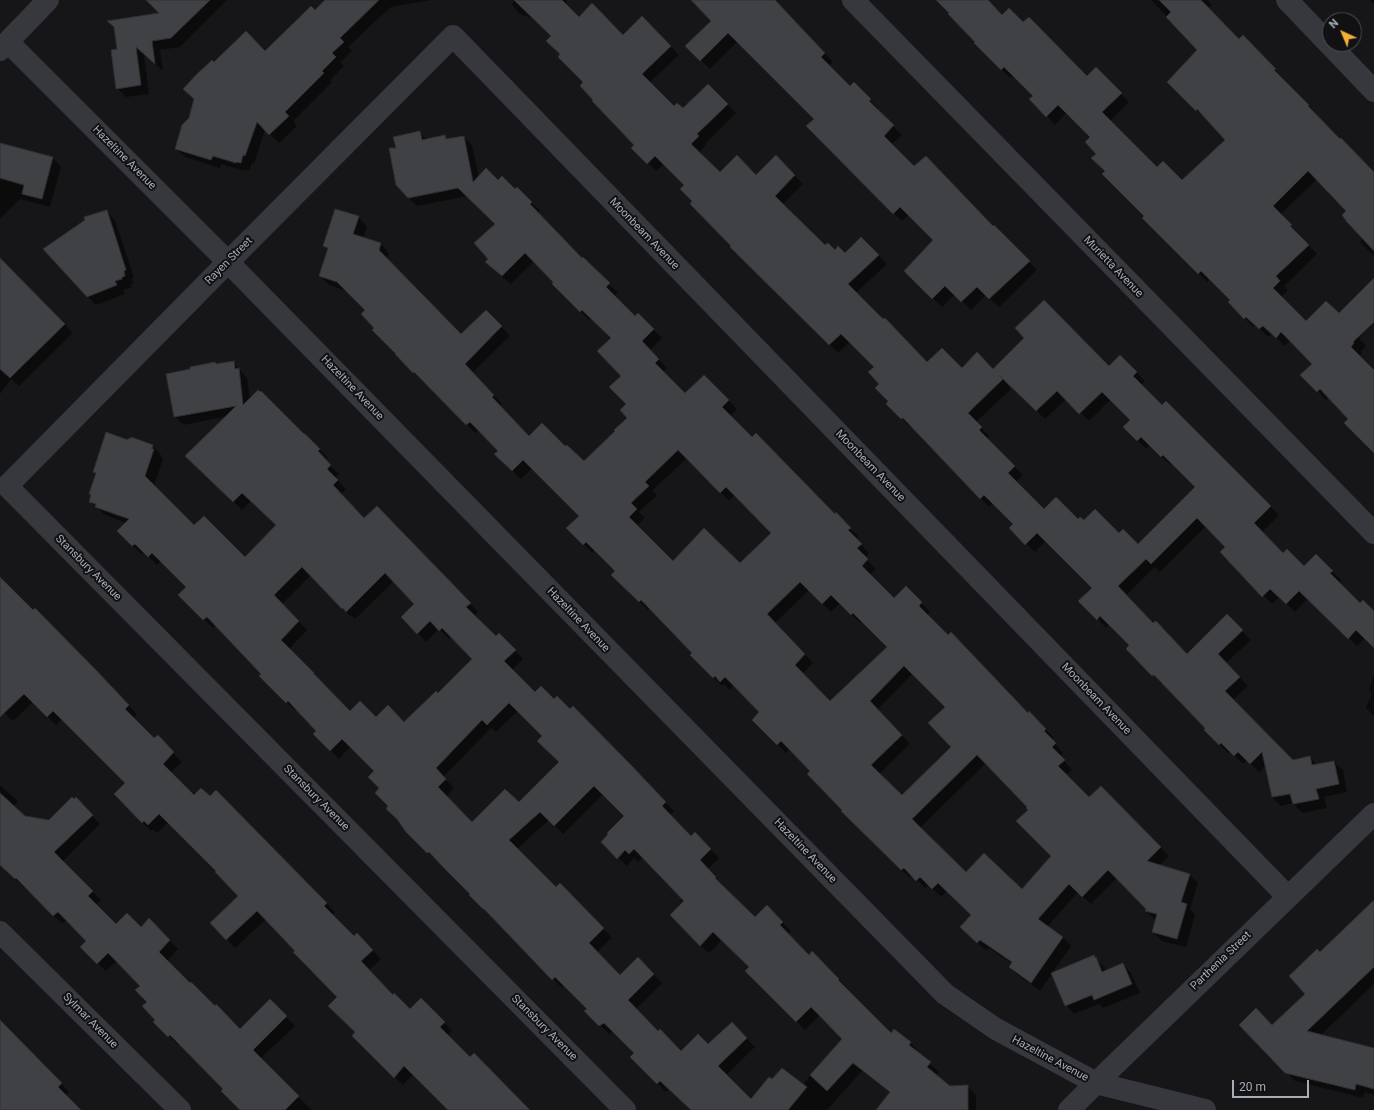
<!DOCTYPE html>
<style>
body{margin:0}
#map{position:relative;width:1374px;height:1110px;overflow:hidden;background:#161618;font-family:Roboto,sans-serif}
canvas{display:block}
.north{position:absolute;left:1322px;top:12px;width:40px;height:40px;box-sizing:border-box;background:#111113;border:1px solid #4d4f55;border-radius:50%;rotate:316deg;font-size:11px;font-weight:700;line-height:16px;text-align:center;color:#a8adb8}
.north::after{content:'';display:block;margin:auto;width:14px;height:18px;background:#f2b134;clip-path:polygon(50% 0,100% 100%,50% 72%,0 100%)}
.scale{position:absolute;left:1232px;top:1080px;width:77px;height:18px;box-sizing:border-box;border:2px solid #a8adb8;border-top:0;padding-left:5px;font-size:12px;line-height:14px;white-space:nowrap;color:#a8adb8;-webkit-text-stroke:3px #111113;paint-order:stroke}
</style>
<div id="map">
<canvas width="1374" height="1110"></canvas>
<div class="north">N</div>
<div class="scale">20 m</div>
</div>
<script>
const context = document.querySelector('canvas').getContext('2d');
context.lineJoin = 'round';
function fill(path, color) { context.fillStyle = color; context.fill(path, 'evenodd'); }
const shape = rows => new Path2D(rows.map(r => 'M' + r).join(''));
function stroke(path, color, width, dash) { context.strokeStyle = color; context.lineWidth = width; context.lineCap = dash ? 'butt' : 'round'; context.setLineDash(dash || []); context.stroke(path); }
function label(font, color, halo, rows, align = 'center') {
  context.font = font + ' Roboto,sans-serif'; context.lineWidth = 4; context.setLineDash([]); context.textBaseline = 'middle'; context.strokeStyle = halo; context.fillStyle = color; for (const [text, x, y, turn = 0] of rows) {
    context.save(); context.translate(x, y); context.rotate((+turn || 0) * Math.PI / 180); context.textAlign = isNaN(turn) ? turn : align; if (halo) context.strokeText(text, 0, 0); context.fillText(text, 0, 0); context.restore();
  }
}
fill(shape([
 [147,0,227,0,180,47,160,50,163,71,144,54,149,94,126,97,117,88,118,50,161,14],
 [326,0,431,0,391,7,385,13,384,13,348,47,352,51,340,62,344,66,330,80,332,82,293,121,297,126,279,143,265,130,254,164,252,163,249,171,246,170,245,171,221,164,220,168,185,157,176,149,214,63,265,52,315,12],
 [514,0,567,0,555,39,536,20,520,14,512,5],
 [692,0,774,0,833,62,829,66,850,88,854,84,878,108,877,110,902,135,891,145,914,168,993,227,994,226,1037,270,999,307,986,295,971,310,955,294,942,307,905,271,935,240,909,215,902,221,857,176,815,119,738,41,710,69,686,46,712,21],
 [938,0,987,0,1002,16,1023,24,1087,77,1096,69,1129,102,1110,121,1157,168,1182,181,1227,140,1206,117,1205,118,1168,82,1199,50,1151,0,1207,0,1212,5,1208,9,1239,40,1243,37,1283,78,1282,79,1317,114,1316,115,1374,173,1374,256,1360,242,1363,238,1348,211,1317,179,1280,215,1317,254,1284,286,1288,290,1281,297,1306,322,1339,314,1374,280,1374,323,1359,338,1366,346,1361,351,1362,353,1359,356,1374,371,1374,452,1350,419,1329,397,1326,400,1302,375,1313,364,1290,340,1285,346,1272,334,1268,337,1256,325,1253,327,1229,302,1231,300,1210,279,1207,282,1144,218,1145,216,1106,171,1097,154,1092,137,1067,112,1055,125,1031,99,1034,96,1013,75,1010,78],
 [1370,0,1374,0,1374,4],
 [642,18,679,55,649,83,674,108,683,110,708,85,736,113,705,144,706,145,699,153,720,174,756,176,776,156,803,184,782,205,825,247,845,254,861,238,887,264,856,293,927,363,962,369,994,370,1109,368,1120,356,1145,381,1141,385,1162,407,1166,403,1279,515,1262,532,1284,554,1304,568,1316,556,1341,580,1338,583,1360,604,1374,612,1374,647,1365,638,1357,646,1308,598,1295,612,1280,597,1272,604,1222,552,1227,547,1206,526,1160,572,1155,567,1125,596,1153,625,1187,655,1227,616,1251,640,1226,663,1248,686,1233,700,1293,761,1310,757,1317,765,1334,762,1343,770,1347,792,1324,797,1327,808,1302,813,1293,803,1281,806,1272,797,1266,765,1259,772,1247,760,1243,764,1230,751,1228,753,1205,730,1207,728,1163,683,1162,684,1127,649,1131,646,1109,624,1106,628,1080,601,1093,588,1046,541,1035,552,1010,528,1014,524,993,503,989,507,912,426,910,427,887,404,889,401,881,384,875,367,850,342,838,353,732,247,694,201,686,185,664,164,656,171,633,148,635,145,623,36],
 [1006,381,1045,419,1066,399,1089,421,1111,399,1132,420,1125,427,1146,449,1150,445,1171,465,1173,463,1197,487,1138,546,1119,535,1084,522,1044,510,1016,482,1023,475,987,439,989,436,976,422,1011,389,1005,382],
 [420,133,427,140,445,136,448,140,464,137,472,145,479,178,498,181,515,190,517,188,540,211,538,213,582,259,583,258,618,293,614,296,635,317,638,314,662,338,650,350,667,368,663,372,685,395,704,376,737,409,730,416,752,438,835,515,836,514,859,537,856,539,869,553,865,558,876,569,869,575,894,600,906,587,930,612,927,615,1028,714,1038,721,1054,738,1052,740,1063,753,1060,756,1072,770,1066,775,1089,799,1101,787,1169,856,1159,866,1189,874,1198,883,1190,909,1195,914,1186,947,1162,941,1153,932,1157,920,1154,919,1146,911,1147,909,1117,878,1091,904,1078,892,1047,927,1063,937,1071,946,1040,991,1019,976,1010,967,1012,964,989,948,986,951,970,935,972,915,947,891,941,897,929,885,925,888,913,876,910,878,842,811,844,810,811,771,790,749,786,753,753,720,760,712,734,685,730,690,724,684,722,686,691,655,693,653,650,608,648,610,613,575,616,571,595,550,592,553,568,528,580,516,532,468,521,479,496,454,499,451,479,430,475,433,423,380,422,381,396,354,397,354,367,310,347,291,329,285,320,276,328,250,324,246,358,217,367,226,363,238,381,244,389,253,387,260,461,336,486,311,510,336,472,373,502,404,500,406,529,437,565,448,584,463,628,418,622,376,612,338,591,317,589,320,553,284,554,282,534,261,511,284,495,271,486,262,490,259,497,224,468,196,417,206,408,197,397,148],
 [687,458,729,501,735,495,772,533,740,565,673,563,637,526,645,518,639,512,657,495,652,491],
 [809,590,831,612,840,603,860,623,862,621,888,647,830,703,802,674,813,663,775,623],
 [913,673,946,707,952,747,902,797,879,774,910,744,877,710],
 [986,763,1029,808,1053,856,1022,890,966,874,920,828],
 [0,144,53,158,61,167,50,207,20,199,0,219],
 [106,211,115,220,134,278,132,279,133,284,130,285,131,288,123,290,125,294,96,305,87,296],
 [9,268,73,333,19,386,11,379,0,394,0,281],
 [233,362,247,378,250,400,304,436,305,435,328,458,325,461,339,474,335,478,346,489,340,495,364,520,377,507,478,612,474,616,496,638,499,634,523,659,512,670,535,694,639,776,674,811,670,815,691,837,695,834,719,858,707,870,724,886,723,887,755,919,767,907,791,931,788,934,809,956,812,953,847,988,845,989,891,1034,910,1043,919,1051,917,1053,939,1072,936,1076,949,1087,967,1086,976,1095,976,1110,877,1110,891,1093,862,1071,827,1110,689,1110,690,1109,670,1089,666,1092,631,1057,635,1053,614,1031,609,1034,586,1011,588,1009,564,985,561,987,493,917,470,895,471,894,438,860,437,861,407,831,390,806,380,788,376,771,351,746,339,759,314,734,318,731,297,709,295,711,261,676,262,674,216,625,213,628,180,595,187,587,161,561,157,565,144,552,141,554,119,531,127,523,105,515,90,501,92,496,90,494,97,474,94,472,128,441,153,446,161,455,161,457,163,459,154,486,194,526,245,559,277,525,251,501,242,510,187,456,225,417,183,425,175,416,217,365],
 [311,575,351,617,352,616,355,619,394,581,416,604,402,617,426,642,439,629,449,639,451,636,473,659,438,694,404,723,350,712,321,683,322,682,289,649,307,630,282,604],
 [518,711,543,736,560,762,519,804,472,823,446,797,454,788,443,777,491,728,496,732],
 [603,794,626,816,602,842,627,866,634,858,638,862,643,857,686,901,700,945,709,953,722,940,750,967,747,971,805,1030,820,1015,844,1039,803,1084,782,1069,772,1081,751,1100,726,1075,755,1047,732,1023,708,1045,682,1052,658,1032,636,1009,662,983,638,958,620,976,597,952,612,938,560,884,556,888,517,849,549,820,563,834],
 [0,590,33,612,35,609,137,714,133,718,154,740,158,736,182,762,170,773,194,796,210,798,216,791,335,912,332,915,354,937,357,934,381,959,368,971,393,996,410,1010,421,999,452,1031,447,1036,470,1059,525,1106,526,1105,531,1110,449,1110,413,1074,403,1085,353,1036,356,1032,338,997,297,951,266,919,235,948,211,923,239,896,217,871,169,822,157,833,153,829,151,831,115,794,126,783,62,719,56,725,33,702,13,721,0,709],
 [1374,674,1374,716,1366,708,1372,693,1369,690],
 [0,785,18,801,13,807,25,817,50,821,84,807,100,824,62,862,101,900,96,905,116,926,141,928,149,920,178,949,167,961,190,984,240,1030,270,1001,295,1026,260,1059,312,1110,241,1110,225,1089,179,1043,178,1045,155,1022,157,1020,141,986,117,961,106,971,81,947,88,941,67,919,62,924,25,886,24,887,0,865],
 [1374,901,1374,984,1320,1036,1368,1047,1369,1046,1374,1047,1374,1095,1365,1092,1363,1098,1295,1081,1240,1025,1273,1027,1307,994,1320,954],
 [1093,956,1104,967,1106,971,1123,964,1131,973,1140,993,1103,1008,1099,1004,1074,1014,1066,1005],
 [0,1020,69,1092,65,1096,79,1110,0,1110]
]), '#0007');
const building = shape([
 [146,0,210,0,171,38,152,41,155,64,136,47,141,85,116,89,111,50,117,49,114,27,107,21,159,13,146,0],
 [325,0,379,0,340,38,344,42,332,53,336,57,322,71,324,73,285,112,289,116,269,135,257,122,245,156,243,155,241,163,237,162,236,163,213,156,211,160,175,149,182,125,189,118,194,99,183,89,196,75,212,60,214,62,246,31,265,51,311,6,315,10,325,0],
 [514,0,562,0,579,17,592,3,623,35,642,16,671,46,642,74,674,106,677,103,683,108,708,84,728,104,697,134,699,136,691,144,720,172,737,155,756,175,776,155,795,175,775,196,825,245,828,243,835,250,838,246,845,253,861,237,879,255,848,284,883,319,885,318,927,362,942,348,962,368,977,352,993,369,1024,338,1015,328,1044,300,1109,366,1120,355,1137,372,1133,376,1162,405,1166,401,1271,506,1254,523,1283,553,1287,549,1304,566,1316,554,1333,571,1330,573,1360,603,1363,600,1374,611,1374,648,1356,630,1348,639,1299,591,1286,604,1270,589,1262,597,1220,552,1225,547,1197,518,1151,564,1146,559,1118,586,1153,623,1156,621,1187,654,1227,614,1243,630,1218,654,1240,677,1225,691,1293,760,1310,756,1312,765,1334,761,1339,784,1316,789,1319,799,1293,804,1290,794,1272,797,1262,752,1250,764,1238,752,1234,756,1221,743,1219,745,1204,730,1205,728,1154,675,1152,676,1126,649,1129,645,1100,616,1097,620,1078,601,1092,588,1037,533,1025,545,1009,528,1013,524,984,495,980,499,903,418,901,419,886,404,888,401,875,388,879,384,868,372,874,367,841,334,829,345,730,247,731,246,690,204,692,201,680,189,684,185,655,156,647,164,631,148,634,145,592,101,593,100,580,86,583,82,558,57,560,54,546,41,551,36,514,0],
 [1000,376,1036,411,1057,391,1079,414,1102,392,1130,420,1123,427,1137,441,1141,437,1161,457,1163,455,1195,487,1138,544,1123,529,1119,533,1095,509,1084,520,1080,517,1078,519,1056,497,1044,509,1008,473,1015,466,979,430,982,427,968,413,1003,379,1000,376],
 [691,0,775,0,825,53,821,57,850,86,854,82,871,99,869,101,894,125,884,136,914,166,926,156,993,226,994,225,1030,261,989,299,977,287,961,302,945,286,932,299,904,271,933,240,900,207,893,214,806,126,814,119,728,33,700,61,685,46,711,21,691,0],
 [936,0,988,0,1002,15,1009,8,1023,22,1029,17,1087,76,1096,67,1122,93,1102,112,1157,167,1163,161,1182,180,1225,140,1197,109,1196,111,1167,82,1197,50,1166,17,1171,12,1159,0,1201,0,1239,39,1243,35,1276,69,1274,70,1309,105,1308,106,1340,139,1341,138,1374,172,1374,251,1347,222,1342,215,1346,211,1308,171,1273,206,1292,225,1290,226,1309,245,1276,276,1280,281,1273,288,1306,321,1326,301,1339,313,1374,278,1374,322,1353,342,1354,343,1351,347,1374,370,1374,453,1344,423,1348,419,1320,389,1317,392,1300,375,1312,364,1281,332,1276,338,1263,326,1259,329,1246,317,1244,319,1228,302,1230,300,1201,271,1198,274,1142,218,1144,216,1102,174,1105,171,1091,158,1096,154,1085,142,1090,137,1058,105,1046,117,1029,99,1033,96,1004,67,1001,70,974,43,975,42,948,14,949,13,936,0],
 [420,131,422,140,445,135,446,139,464,136,473,182,486,168,498,180,502,176,515,189,517,187,532,202,530,204,582,258,583,257,610,283,606,287,635,316,638,313,654,329,642,341,659,359,655,363,685,393,704,375,729,400,722,407,752,437,756,433,835,514,836,512,851,528,848,530,862,544,857,548,868,559,862,566,894,598,906,586,922,602,919,606,948,635,951,632,1028,713,1029,711,1046,729,1044,731,1056,743,1052,747,1065,760,1058,766,1089,797,1101,786,1161,847,1147,861,1190,874,1181,902,1187,904,1177,939,1152,932,1157,914,1145,911,1146,909,1108,870,1082,897,1069,884,1038,919,1063,937,1031,983,1009,967,1012,962,980,940,977,943,960,927,971,915,938,883,932,889,920,877,916,881,904,868,901,870,841,811,842,810,807,774,810,771,781,741,777,745,752,720,759,712,725,677,720,682,715,676,713,678,690,655,692,653,641,600,639,602,611,575,615,571,586,542,583,545,566,528,579,516,523,460,512,471,494,454,498,451,470,422,466,425,414,372,413,373,395,354,396,354,372,330,374,328,361,314,365,310,337,282,319,276,328,248,323,246,335,209,359,216,353,234,381,243,379,250,461,334,486,310,502,326,465,364,494,395,492,397,529,436,542,423,565,446,567,445,584,461,615,431,614,430,627,418,620,410,626,404,609,387,621,376,597,351,611,338,582,310,580,312,552,284,553,282,525,253,502,276,485,262,488,259,474,243,495,224,458,188,408,198,396,185,389,148,396,148,393,137,420,131],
 [678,450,720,493,726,487,771,533,740,563,704,528,673,561,629,517,637,509,631,503,649,486,645,482,678,450],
 [800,582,822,604,831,595,851,615,853,613,887,647,830,701,795,665,805,654,767,614,800,582],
 [904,666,945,707,928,723,951,747,902,795,871,765,902,735,870,701,904,666],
 [977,755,1027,807,1026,808,1028,810,1016,821,1051,856,1022,889,984,853,966,872,912,819,977,755],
 [0,143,53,157,42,199,22,194,24,185,0,178,0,143],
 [107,210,126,270,124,271,125,276,122,277,122,279,115,281,117,285,87,297,43,249,85,220,84,217,107,210],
 [0,258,65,324,10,378,0,369,0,258],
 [234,361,235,369,239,368,243,405,258,390,260,392,261,391,304,434,305,434,320,449,318,451,331,465,327,469,338,480,333,485,364,518,377,506,471,603,466,607,496,636,499,633,516,650,504,661,535,692,541,686,554,699,557,696,570,709,573,706,632,766,666,802,662,806,691,836,695,832,711,849,700,860,716,877,715,878,755,917,767,905,783,922,780,925,809,955,812,951,839,979,838,980,891,1033,894,1029,911,1042,909,1045,931,1062,927,1067,950,1086,968,1085,968,1110,876,1110,890,1092,853,1063,827,1091,810,1075,842,1039,811,1007,796,1022,745,971,749,967,713,932,700,946,670,915,684,901,634,849,629,854,625,850,617,859,601,842,608,834,607,833,624,816,594,786,554,826,540,812,509,840,556,887,560,883,604,928,589,943,620,975,638,957,654,974,628,1000,658,1031,660,1029,681,1051,698,1034,708,1044,732,1022,747,1038,718,1066,751,1099,769,1077,772,1079,782,1068,807,1087,788,1110,691,1110,660,1081,657,1084,630,1057,634,1053,604,1023,599,1026,584,1011,587,1009,555,977,552,980,484,909,483,909,469,895,470,894,443,867,429,852,427,853,406,832,397,819,386,809,388,806,375,793,379,788,368,777,374,771,342,739,330,751,313,734,316,731,288,701,286,703,259,676,261,674,207,617,203,620,178,595,186,587,152,553,148,557,135,544,132,546,117,531,129,519,95,507,96,504,89,502,91,495,89,494,96,473,93,472,106,432,128,440,128,438,131,439,131,437,153,445,152,449,154,449,145,476,194,525,204,516,245,557,276,525,242,493,233,502,185,456,236,406,174,417,166,374,190,369,190,367,215,362,216,364,234,361],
 [302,567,342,609,343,608,346,612,385,573,414,604,401,617,417,634,430,621,439,631,442,628,472,659,438,693,436,691,404,722,388,705,376,717,360,701,350,711,313,673,314,673,281,640,299,621,274,595,302,567],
 [509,703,542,736,537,741,559,762,519,802,505,789,472,822,438,787,446,779,436,768,482,720,487,725,509,703],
 [0,577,33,610,35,608,96,670,129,705,125,709,154,738,158,735,174,752,163,764,194,795,201,788,210,796,216,790,327,903,324,906,354,936,357,933,373,950,361,961,393,995,394,993,410,1009,421,998,445,1022,440,1027,470,1057,474,1053,530,1110,448,1110,404,1066,394,1078,352,1036,355,1032,328,1006,337,997,293,952,295,951,257,911,226,940,210,923,238,896,215,872,216,871,159,814,148,825,144,821,142,823,114,794,125,783,53,711,47,717,24,694,0,717,0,577],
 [0,793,25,816,49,820,72,797,74,799,76,797,93,815,54,852,93,891,88,896,116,924,127,913,141,927,149,918,170,940,159,952,190,983,191,982,215,1006,216,1004,240,1029,270,999,287,1016,253,1050,299,1096,285,1110,240,1110,221,1091,223,1089,170,1035,168,1037,153,1022,155,1020,142,1006,147,1002,135,990,140,986,108,953,97,964,80,947,86,941,58,912,53,916,16,878,15,879,0,865,0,793],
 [1374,900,1374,967,1307,1031,1374,1048,1374,1089,1356,1084,1355,1090,1285,1073,1239,1025,1256,1008,1272,1025,1305,994,1289,976,1317,949,1320,952,1374,900],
 [1094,955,1095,958,1096,957,1102,972,1123,963,1132,984,1094,1000,1092,995,1065,1006,1051,973,1094,955],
 [0,1020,62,1083,58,1087,81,1110,0,1110,0,1020]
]);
fill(building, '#404145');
stroke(building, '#303034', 1);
stroke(shape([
 [853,0,1374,533],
 [1287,0,1374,91],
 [8,42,228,262,945,994,996,1029,1096,1083,1205,1110],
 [0,50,48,0],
 [0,932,180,1110],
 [625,1110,7,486,228,262,453,36,1287,896],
 [1069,1110,1096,1083,1374,814]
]), '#37383d', 22);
label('11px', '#a8adb8', '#111113', [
 ["Hazeltine Avenue",124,158,45],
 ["Moonbeam Avenue",644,234,46],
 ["Rayen Street",229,261,-45],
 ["Murietta Avenue",1113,267,46],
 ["Hazeltine Avenue",352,388,46],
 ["Moonbeam Avenue",870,466,46],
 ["Stansbury Avenue",88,568,45],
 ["Hazeltine Avenue",578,620,46],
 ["Moonbeam Avenue",1096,699,46],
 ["Stansbury Avenue",316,798,45],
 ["Hazeltine Avenue",805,851,46],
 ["Parthenia Street",1221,961,-44],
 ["Sylmar Avenue",90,1021,45],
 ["Stansbury Avenue",544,1028,45],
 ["Hazeltine Avenue",1050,1059,28]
]);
</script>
